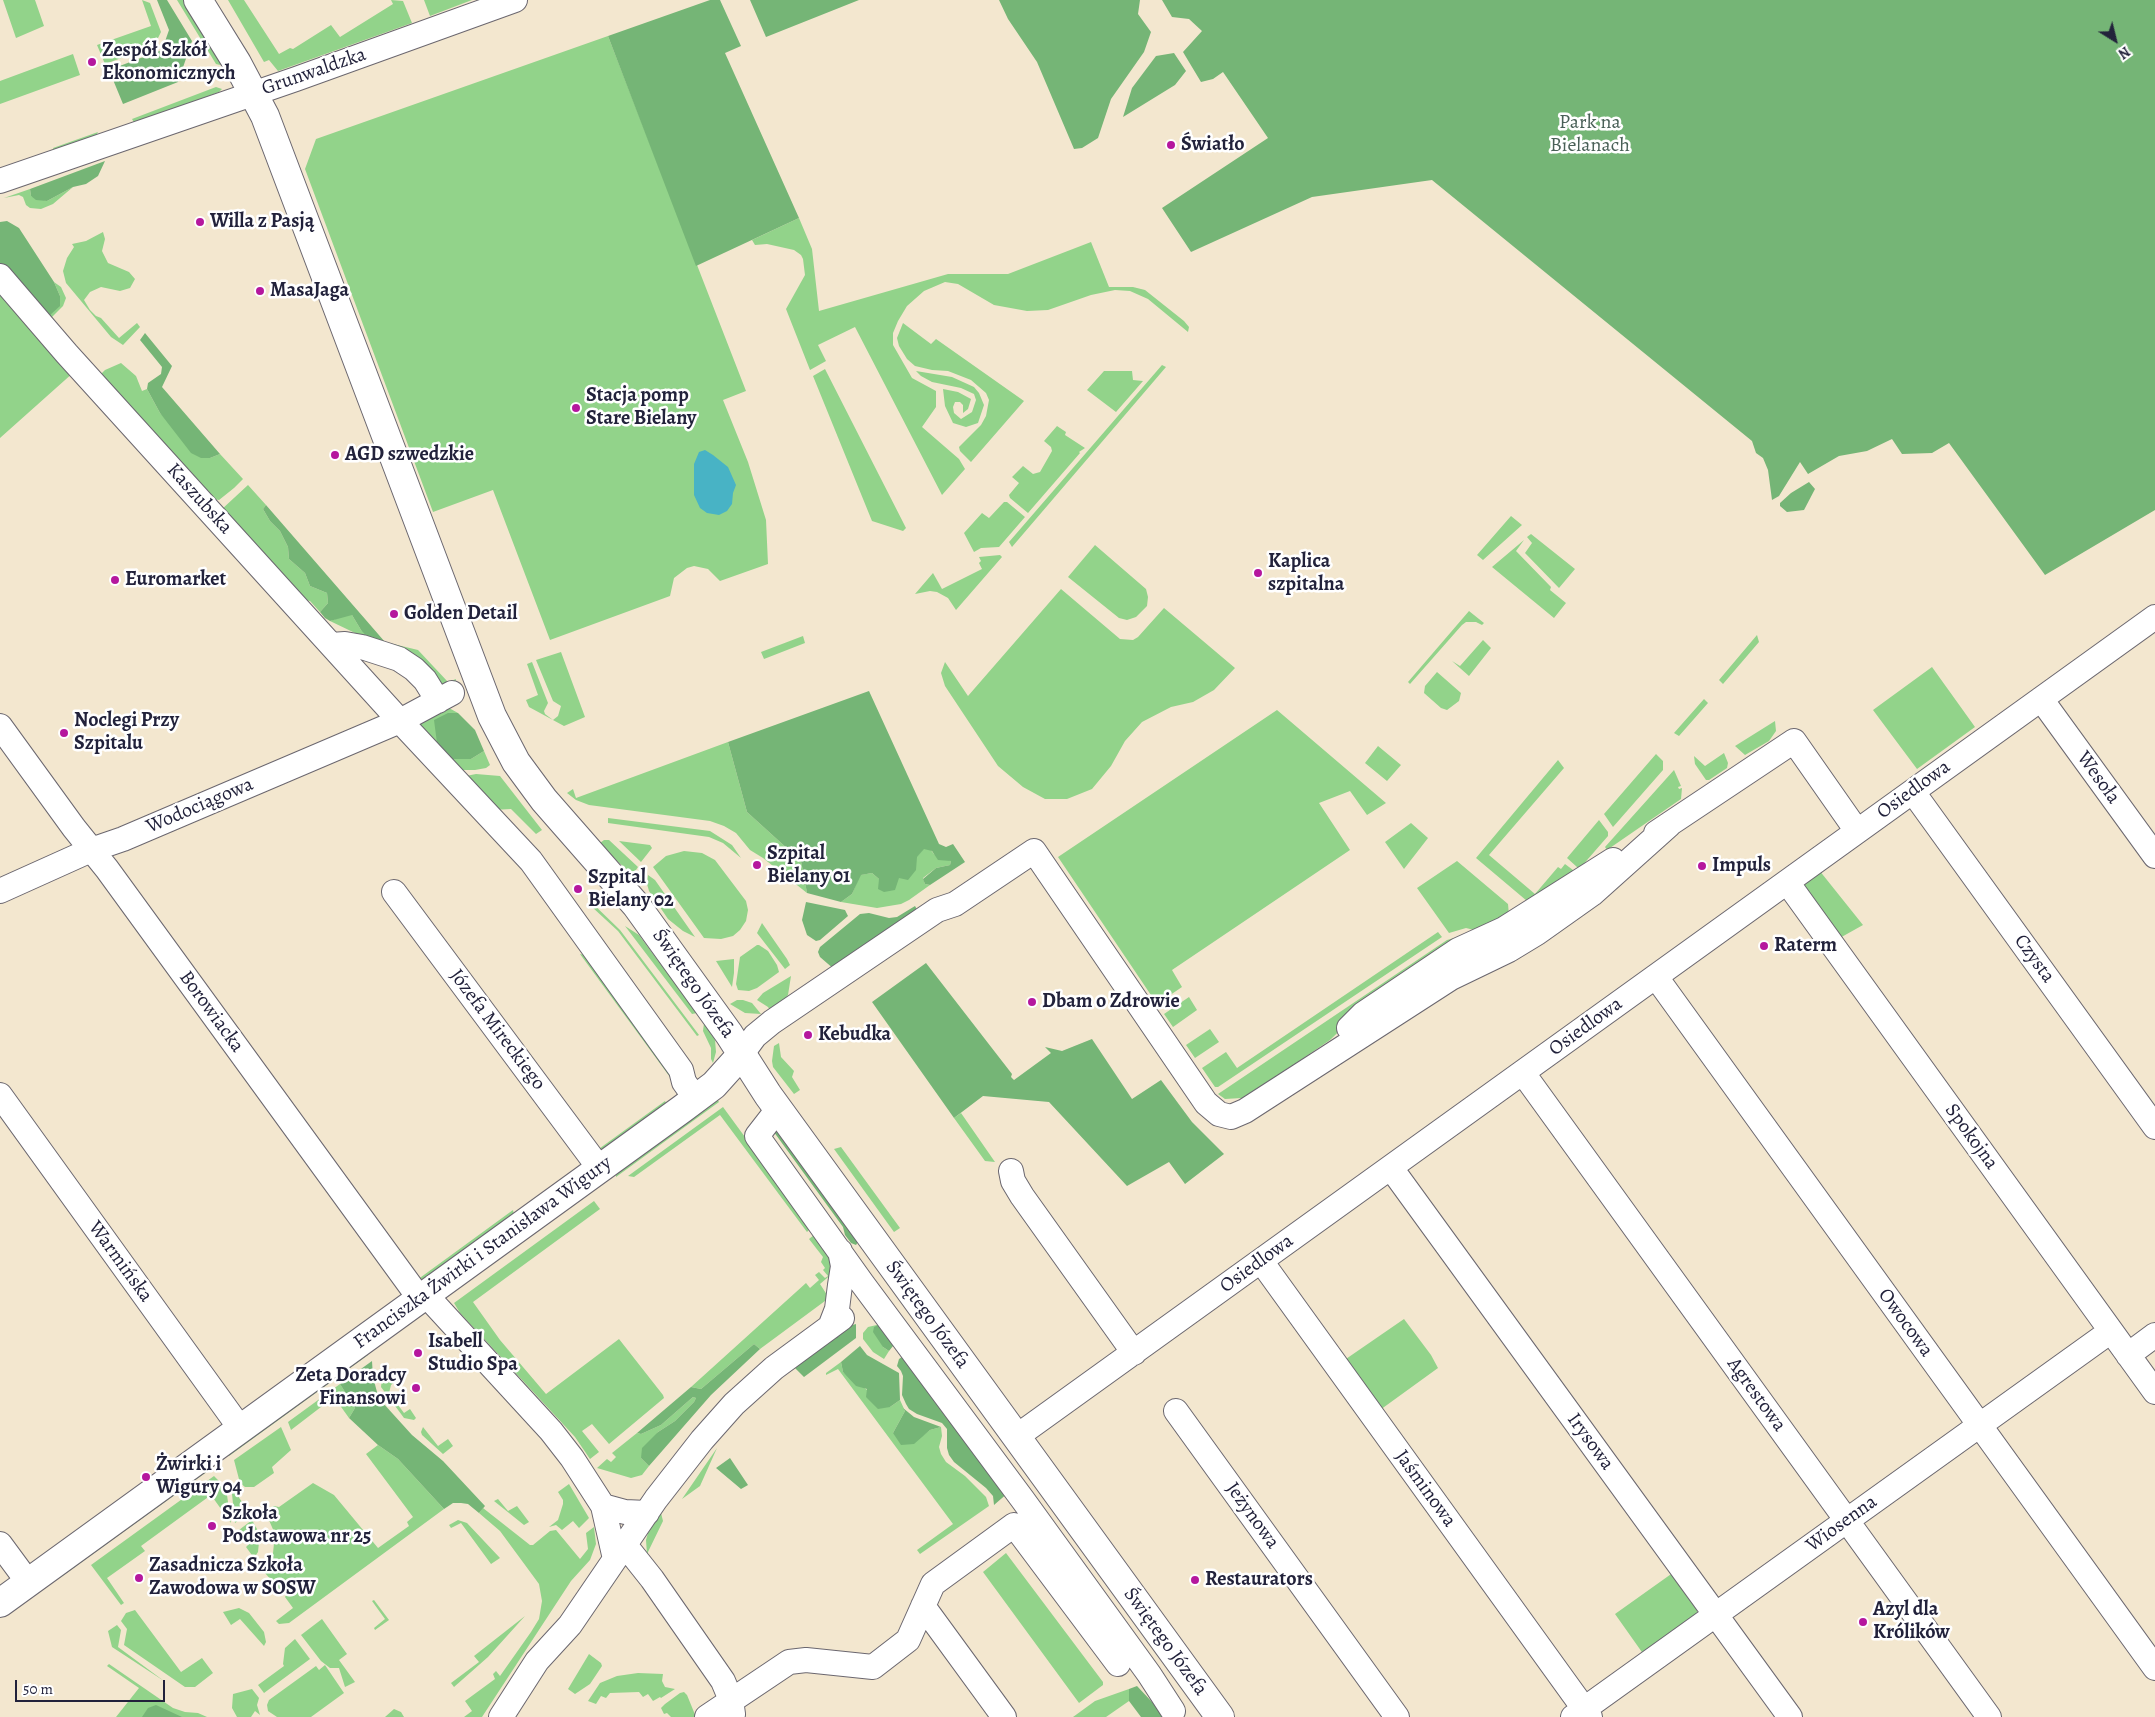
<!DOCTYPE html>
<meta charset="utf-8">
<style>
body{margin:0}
#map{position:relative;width:2155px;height:1717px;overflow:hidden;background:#f3e7cf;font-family:Alegreya,serif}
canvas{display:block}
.north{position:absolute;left:2090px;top:15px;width:50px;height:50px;-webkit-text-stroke:4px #fff;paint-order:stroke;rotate:144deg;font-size:14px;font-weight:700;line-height:20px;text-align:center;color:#22223b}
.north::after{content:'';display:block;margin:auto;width:18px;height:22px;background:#22223b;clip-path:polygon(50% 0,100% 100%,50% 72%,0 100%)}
.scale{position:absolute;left:15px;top:1680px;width:150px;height:22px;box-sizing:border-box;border:2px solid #22223b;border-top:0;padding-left:6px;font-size:15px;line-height:18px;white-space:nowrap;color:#22223b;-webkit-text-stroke:4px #fff;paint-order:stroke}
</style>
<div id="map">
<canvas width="2155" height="1717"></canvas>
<div class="north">N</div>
<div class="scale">50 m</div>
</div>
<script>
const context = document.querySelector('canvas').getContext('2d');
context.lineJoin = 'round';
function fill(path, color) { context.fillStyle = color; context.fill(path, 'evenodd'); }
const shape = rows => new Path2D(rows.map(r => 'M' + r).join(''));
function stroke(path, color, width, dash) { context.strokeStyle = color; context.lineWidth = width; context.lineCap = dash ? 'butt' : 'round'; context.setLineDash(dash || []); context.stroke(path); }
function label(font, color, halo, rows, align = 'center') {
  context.font = font + ' Alegreya,serif'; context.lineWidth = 5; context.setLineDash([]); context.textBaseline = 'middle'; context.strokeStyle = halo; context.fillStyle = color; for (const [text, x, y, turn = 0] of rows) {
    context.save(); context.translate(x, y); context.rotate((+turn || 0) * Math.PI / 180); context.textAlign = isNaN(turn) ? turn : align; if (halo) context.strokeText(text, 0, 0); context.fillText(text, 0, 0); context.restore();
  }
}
fill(shape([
 [3,0,35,0,44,26,16,38],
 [142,0,150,3,161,32,154,46,105,64,97,45,151,26],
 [177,0,186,0,224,62,220,65,216,64],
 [228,0,244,0,279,54,290,48,293,49,331,25,340,37,393,4,391,0,403,1,412,23,278,71,269,60,264,62],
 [424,0,472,0,430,16],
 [608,36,746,391,723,400,748,462,766,520,768,564,720,581,708,569,694,566,687,568,674,578,670,596,550,640,493,490,433,512,305,169,316,139],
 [73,54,80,75,0,104,0,81],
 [216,87,222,89,219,92,135,124,132,119],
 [98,132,96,136,54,151,53,148],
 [73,187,53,204,41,209,30,208,26,205,23,197,19,195,4,198,30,189,31,196,47,201],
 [799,218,812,249,819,311,948,274,1008,274,1091,242,1109,287,1133,287,1145,290,1184,321,1189,327,1188,332,1148,299,1130,291,1115,290,1091,295,1048,310,1027,311,994,305,958,284,945,282,924,291,907,306,898,321,893,333,893,345,912,378,936,391,936,407,922,427,959,459,965,469,942,495,855,327,818,345,826,361,810,370,786,309,805,275,803,259,801,255,794,250,767,244,755,245,752,240],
 [103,232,105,239,102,251,108,263,129,272,135,279,130,288,120,291,101,287,90,292,84,300,90,310,96,316,101,318,119,338,137,323,140,327,123,345,111,337,66,283,63,271,67,258,74,247,72,244,86,241],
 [18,280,29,291,40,309,60,296,54,282,61,287,66,298,63,306,47,322],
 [0,288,74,372,0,438],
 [903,323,931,344,936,339,1024,401,971,462,960,451,959,447,981,425,986,416,989,400,986,393,971,380,948,371,932,370,915,366,907,359,899,346,897,338],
 [121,363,136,376,142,391,147,389,160,413,210,458,220,454,243,479,234,488,219,500,214,499,97,378,105,370],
 [1162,365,1166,367,1012,547,1009,542],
 [825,369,906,528,903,531,872,521,813,376],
 [916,371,952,377,974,387,979,393,984,405,978,423,966,427,953,423,945,406,943,389,958,392,971,399,968,409,963,413,963,405,960,402,955,402,953,407,954,413,961,419,972,412,976,400,974,394,961,388,932,382,921,376],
 [1104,371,1132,371,1133,380,1143,381,1116,412,1087,390],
 [1057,426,1066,432,1065,435,1085,448,1079,452,1080,453,1028,513,1010,498,1009,495,1019,483,1012,477,1023,466,1033,474,1040,472,1052,451,1051,447,1044,441],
 [248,485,266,505,263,509,270,521,280,531,288,547,289,559,305,573,310,586,327,593,328,603,320,612,310,601,305,600,221,510],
 [1004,502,1007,502,1025,517,999,547,981,548,974,552,964,533,982,513,989,518],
 [1511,516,1522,525,1483,560,1477,555],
 [1531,534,1575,569,1559,588,1525,553,1532,543,1527,537],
 [1524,540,1516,551,1551,587,1550,590,1566,603,1554,618,1492,567],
 [1095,545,1146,589,1148,597,1147,606,1136,617,1127,620,1119,618,1068,577],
 [1000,555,1002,557,956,610,948,598,937,592,930,591,915,594,933,573,942,589,982,569,979,563,981,561,979,557],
 [1061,589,1120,639,1133,640,1138,637,1164,608,1235,668,1214,690,1193,702,1171,707,1142,722,1125,741,1111,766,1092,789,1067,799,1045,799,1023,787,998,766,945,686,941,673,945,662,968,696],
 [1469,611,1484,623,1482,625,1476,622,1466,622,1462,625,1410,684,1408,682],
 [346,615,352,615,361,630,385,642,418,650,448,682,456,679,455,685,449,690,362,639,355,633,330,621],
 [1757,635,1759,642,1723,684,1719,680],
 [803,636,805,643,764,659,761,652],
 [1483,640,1491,648,1469,676,1452,661,1460,666],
 [561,652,585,717,564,726,529,707,526,700,538,695,527,664,532,662,548,703,544,711,545,714,553,720,558,716,561,706,553,701,536,660],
 [1932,667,1975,727,1917,769,1873,710],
 [1437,672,1461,693,1459,701,1447,710,1441,708,1424,693,1425,686],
 [1704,699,1708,703,1679,736,1674,733],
 [449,708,458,713,448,713,471,759,484,751,490,765,486,768,475,770,461,770,422,731,419,722,440,710],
 [1277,710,1386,803,1367,815,1350,791,1319,803,1350,850,1172,970,1182,987,1157,1004,1058,857],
 [1775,721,1776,731,1769,741,1745,755,1735,746],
 [728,742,747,812,801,861,807,893,763,858,750,850,736,833,724,826,710,821,589,805,576,800,567,793,573,789,576,798],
 [1378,746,1401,765,1387,781,1365,763],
 [1724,753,1728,763,1727,768,1709,780,1706,780,1695,764,1694,756,1705,766],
 [1656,754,1663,761,1663,770,1613,827,1604,814],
 [1558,760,1564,768,1489,855,1535,894,1558,867,1561,869,1565,864,1573,870,1573,872,1527,901,1476,858],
 [1674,770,1681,786,1678,787,1679,789,1682,788,1681,799,1607,850,1605,847],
 [476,774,500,776,542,830,536,834,511,809,493,810,466,776],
 [608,818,710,831,732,845,741,858,723,843,709,837,608,823],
 [1599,820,1608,832,1608,836,1581,867,1577,867,1567,858],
 [1411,823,1428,838,1404,869,1385,842],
 [604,840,609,840,638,867,636,870,632,872,628,871,601,846,600,843],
 [619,841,650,845,652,848,641,862],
 [923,849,930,849,934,854,951,861,950,865,936,868,923,878,925,884,930,885,909,900,901,904,877,908,841,902,852,894,860,875,872,873,879,879,899,878],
 [684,851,702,853,715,860,746,901,748,910,746,921,740,930,733,936,721,939,704,938,653,867,666,856],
 [1457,861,1508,904,1509,915,1474,930,1466,928,1449,933,1417,888],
 [1819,870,1863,925,1838,939,1803,890,1804,881],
 [648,875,655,880,695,937,683,931,668,919,649,891,647,884],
 [587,898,620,930,699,1035,697,1036,618,931,592,907],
 [762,923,787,959,790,965,785,969,757,933],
 [625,926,639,935,697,1013,692,1014],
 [1438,932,1442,937,1218,1087,1215,1087,1202,1068,1226,1052,1237,1068],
 [1469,934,1354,1017,1330,1040,1286,1070,1242,1098,1225,1099,1218,1094,1447,940],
 [757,945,759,945,768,951,777,965,779,972,757,988,749,991,738,990,736,984,740,957],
 [580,954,585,955,677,1083,675,1084],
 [734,959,734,973,732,987,716,961],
 [791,976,788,995,783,1002,771,1012,768,1007,757,1000,763,993],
 [1189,997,1197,1010,1173,1027,1164,1014],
 [737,1000,743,1000,752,1003,761,1014,745,1013,730,1004],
 [704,1023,715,1040,716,1052,713,1063,711,1059,711,1048,703,1031],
 [1210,1029,1219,1042,1195,1058,1186,1045],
 [779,1043,781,1057,794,1071,792,1077,800,1090,794,1094,773,1067,772,1061,774,1046],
 [717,1099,719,1102,616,1177,616,1171],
 [665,1101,666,1103,658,1113,602,1153,596,1151],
 [723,1107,840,1267,820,1284,829,1298,760,1349,754,1344,701,1389,691,1387,806,1283,810,1288,819,1280,815,1275,819,1272,825,1278,828,1276,823,1270,825,1268,821,1262,823,1257,809,1239,814,1235,809,1230,807,1232,720,1115,634,1177,628,1176],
 [961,1113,995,1162,985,1161,954,1118],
 [841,1147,900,1228,894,1232,834,1149],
 [594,1201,600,1209,473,1302,500,1340,546,1394,619,1339,663,1395,664,1398,609,1444,592,1424,582,1431,599,1452,590,1459,575,1437,460,1313,454,1303],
 [513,1210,514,1215,424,1280,417,1280],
 [1404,1319,1431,1355,1438,1368,1380,1410,1343,1361],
 [881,1324,883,1347,889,1351,884,1359,873,1352,863,1339,863,1333,868,1327],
 [364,1352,368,1355,229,1456,230,1451],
 [841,1362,843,1372,890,1407,900,1400,905,1411,893,1433,922,1436,930,1430,941,1427,942,1436,939,1447,941,1454,946,1462,965,1476,986,1497,989,1506,920,1554,917,1550,953,1524,838,1369,826,1375,826,1373],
 [396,1372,399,1378,391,1385,389,1393,404,1413,410,1409,416,1418,414,1420,404,1418,381,1387,382,1378,390,1377],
 [340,1384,355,1408,349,1418,334,1397,291,1430,288,1422],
 [693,1397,696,1398,694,1402,675,1421,658,1432,641,1458,649,1466,642,1475,631,1478,597,1468,607,1459,611,1462,616,1457,612,1453,637,1433,641,1434,661,1425],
 [281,1427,291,1450,272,1467,274,1473,254,1487,245,1487,240,1483,234,1460],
 [423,1427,438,1446,448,1439,453,1446,443,1454,422,1435,421,1432],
 [378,1445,398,1459,444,1509,289,1623,279,1624,276,1621,293,1608,285,1597,286,1595,283,1589,279,1589,265,1573,273,1553,275,1534,265,1511,274,1506,279,1507,313,1483,334,1495,378,1548,409,1526,407,1522,413,1517,366,1454],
 [717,1448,700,1486,682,1499],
 [208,1466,212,1468,61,1577,56,1579],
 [214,1476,226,1488,231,1523,211,1495,141,1546,145,1551,107,1578,124,1603,121,1605,91,1565],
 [569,1484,589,1518,579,1528,573,1521,562,1530,556,1525,549,1527,558,1520,563,1504,563,1500,558,1492],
 [233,1489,249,1512,235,1523,232,1494],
 [498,1499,508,1511,517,1506,529,1522,524,1525,494,1501],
 [483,1508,530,1545,533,1545,550,1531,556,1530,580,1559,588,1549,586,1533,594,1527,596,1544,590,1560,571,1581,482,1717,464,1717,472,1711,465,1701,495,1679,493,1674,496,1671,500,1676,531,1632,539,1619,542,1601,539,1584,500,1531,479,1513],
 [661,1513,663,1521,647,1554,646,1540,648,1533],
 [252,1520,257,1529,259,1542,258,1552,254,1558,246,1547,249,1544,239,1530],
 [458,1520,467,1523,500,1558,491,1564,461,1523,451,1528,449,1525],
 [1006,1553,1103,1682,1103,1685,1079,1703,983,1572],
 [1674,1572,1698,1606,1696,1617,1644,1655,1615,1614],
 [374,1600,389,1620,375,1630,374,1628,385,1619,372,1601],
 [239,1608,249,1613,264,1632,266,1642,264,1646,240,1619,231,1625,223,1612],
 [135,1610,181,1672,202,1658,213,1673,195,1687,185,1687,124,1645,127,1629,121,1621,126,1613],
 [525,1616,488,1657,454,1687,451,1683,479,1662,474,1656],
 [322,1619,347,1654,339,1660,355,1682,345,1687,339,1668,330,1668,321,1661,301,1635],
 [117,1625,121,1630,118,1647,164,1681,112,1647,108,1631],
 [295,1639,310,1659,264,1693,258,1685,284,1666,283,1664,285,1648],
 [589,1654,601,1663,602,1666,590,1684,575,1694,568,1689],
 [109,1664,173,1708,185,1712,198,1713,207,1717,116,1717,139,1688,107,1666],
 [325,1665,344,1693,311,1717,277,1717,268,1711,267,1705,269,1700,316,1666,319,1670],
 [638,1673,663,1674,662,1681,665,1687,675,1689,661,1698,660,1697,653,1701,648,1694,643,1697,639,1692,610,1693,606,1698,601,1696,596,1704,588,1701,600,1683,617,1676],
 [252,1689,259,1698,257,1705,260,1715,255,1711,251,1717,237,1717,232,1708,233,1694],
 [1129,1689,1129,1701,1106,1717,1073,1717,1095,1701],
 [684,1692,687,1695,696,1717,671,1717,667,1713,664,1714,661,1708,665,1704,680,1693],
 [394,1709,401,1712,404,1717,385,1717]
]), '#92d38a');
fill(shape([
 [157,0,167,0,192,41,178,82,123,104,109,70,162,50,169,30],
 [710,0,720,0,741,46,725,53,799,218,696,266,608,36],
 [750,0,859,0,766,37],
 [999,0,1140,0,1138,14,1151,32,1144,52,1111,99,1098,138,1082,148,1074,149,1037,62,1008,19],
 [1162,0,2155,0,2155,510,2045,575,1949,443,1932,453,1902,454,1892,439,1867,451,1839,456,1808,474,1800,462,1779,496,1772,500,1768,470,1763,458,1756,453,1752,441,1432,180,1312,197,1191,252,1162,208,1268,138,1223,72,1213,79,1201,82,1183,52,1202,31,1189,19,1172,17],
 [1174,53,1186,71,1175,85,1123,117,1132,88,1156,56],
 [105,161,98,176,86,184,73,187,47,201,36,200,31,196,30,189],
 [7,221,19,228,54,282,60,296,60,306,49,316,40,309,29,291,0,267,0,222],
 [145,333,172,366,162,387,220,454,210,458,201,458,191,453,160,413,147,389,148,383,161,374,162,367,140,340],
 [1809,482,1815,489,1804,510,1787,512,1780,506,1780,503,1791,493],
 [266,505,385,642,381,646,374,644,361,630,352,615,330,621,325,618,320,612,328,603,327,593,310,586,305,573,289,559,288,547,280,531,270,521,263,509],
 [869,691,939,844,946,847,953,844,965,862,930,885,925,884,923,879,936,868,950,865,951,861,938,860,932,851,924,849,917,857,916,870,908,880,899,878,895,890,884,892,878,889,879,879,872,873,861,875,852,894,841,902,807,893,801,861,747,812,728,742],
 [448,713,458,713,475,730,484,751,471,759,448,759,437,743,434,720],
 [806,902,845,910,848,916,820,940,816,941,807,935,802,920],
 [915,906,919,913,835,970,820,957,818,952,820,947,860,914,869,913,889,918,897,917],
 [926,963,1012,1074,1011,1077,1014,1080,1051,1053,1045,1047,1062,1051,1092,1039,1132,1099,1161,1080,1192,1122,1224,1154,1185,1184,1169,1162,1127,1186,1049,1102,983,1096,954,1118,872,1002],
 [776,1125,860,1239,856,1245,851,1243,845,1235,843,1227,771,1128],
 [856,1324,856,1338,804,1377,793,1366,846,1327],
 [881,1324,897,1341,889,1351,883,1347,873,1332,874,1327],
 [754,1344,760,1349,711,1395,649,1466,641,1458,642,1448,658,1432,675,1421,694,1402,696,1398,693,1397,661,1425,641,1434,637,1433,691,1387,701,1389],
 [860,1346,867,1355,899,1373,900,1400,890,1407,878,1409,866,1397,867,1389,856,1386,843,1372,841,1362],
 [906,1354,1009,1492,994,1505,993,1496,986,1488,954,1462,949,1455,947,1448,947,1429,942,1423,917,1414,909,1409,906,1404,902,1395,903,1376,901,1371,897,1366,899,1359],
 [372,1361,373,1377,377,1392,383,1403,412,1435,443,1461,485,1506,479,1513,468,1504,461,1503,453,1503,444,1509,398,1459,378,1445,349,1418,355,1408,340,1384],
 [903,1408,914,1417,941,1427,930,1430,914,1444,901,1445,893,1433,905,1411],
 [730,1458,748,1485,741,1489,716,1468],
 [1137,1686,1153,1703,1163,1717,1141,1717,1129,1701,1129,1689],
 [156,1705,182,1717,142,1717,148,1708]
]), '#75b576');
fill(shape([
 [705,450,713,455,728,467,736,485,733,493,732,504,727,511,719,515,707,513,700,508,694,495,694,464,699,452]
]), '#48b3c5');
const street = shape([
 [0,181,296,79,515,0],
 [0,276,67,354,400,721,123,839,91,850,0,891],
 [331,645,345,644,362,647,399,659,414,669,425,680,438,701],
 [452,693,400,721,531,861,681,1070,684,1082,696,1099],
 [2041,699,2155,856],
 [0,726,74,828,107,869,420,1299],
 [1913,792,2155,1127],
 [1656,833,1794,741,1857,831],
 [1787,882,2155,1392],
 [394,892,600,1169],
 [1656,977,2155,1668],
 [1349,1028,1363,1014,1458,950,1504,929,1613,860],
 [741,1055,755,1036,772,1022,937,910,955,904,1034,851,1206,1103,1219,1114,1231,1117,1245,1111,1451,978,1509,950,1537,933,1592,894,1669,825],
 [1523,1073,1989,1717],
 [0,1095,240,1428],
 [778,1109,757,1136,862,1283,1023,1500,1149,1674,1173,1711],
 [1391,1168,1790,1717],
 [1011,1171,1013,1181,1022,1196,1134,1353],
 [1261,1261,1590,1717],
 [426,1295,551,1431,572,1458,603,1506,615,1559],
 [830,1327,837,1309,840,1285,843,1266,840,1251],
 [2128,1355,2155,1335],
 [1176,1411,1397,1717],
 [1016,1437,2155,617],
 [603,1506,625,1512,647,1513],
 [0,1544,28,1582],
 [625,1545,652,1579,723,1681,731,1700,733,1714],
 [923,1606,1004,1717],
 [501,1717,537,1661,570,1625,656,1499,702,1440,734,1404,774,1368,842,1318],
 [707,1717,789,1662,806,1660,873,1667,908,1640,933,1584,1014,1525,1118,1664],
 [1573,1717,2111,1331]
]);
const secondary = shape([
 [198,0,237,63,265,116,492,716,516,762,544,800,636,905,729,1034,768,1095,1220,1717],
 [0,1603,682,1109,714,1085,741,1055]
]);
stroke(street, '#6b676f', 26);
stroke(secondary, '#6b676f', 30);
stroke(street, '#fff', 24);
stroke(secondary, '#fff', 28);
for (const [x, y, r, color] of [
 [92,62,5,"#b5179e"],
 [1171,145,5,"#b5179e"],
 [200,222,5,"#b5179e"],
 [260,291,5,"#b5179e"],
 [576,408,5,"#b5179e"],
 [335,455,5,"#b5179e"],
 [1258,573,5,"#b5179e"],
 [115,580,5,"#b5179e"],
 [394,614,5,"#b5179e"],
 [64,733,5,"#b5179e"],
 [757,865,5,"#b5179e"],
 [1702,866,5,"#b5179e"],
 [578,889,5,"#b5179e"],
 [1764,946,5,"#b5179e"],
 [1032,1002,5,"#b5179e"],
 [808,1035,5,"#b5179e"],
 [418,1353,5,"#b5179e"],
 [416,1388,5,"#b5179e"],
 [146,1477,5,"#b5179e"],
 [212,1526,5,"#b5179e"],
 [139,1578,5,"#b5179e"],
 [1195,1580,5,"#b5179e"],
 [1863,1622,5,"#b5179e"]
]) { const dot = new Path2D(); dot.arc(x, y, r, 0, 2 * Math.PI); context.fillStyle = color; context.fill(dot); stroke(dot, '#fff', 2); }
label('bold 20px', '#22223b', '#fff', [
 ["Zespół Szkół",102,51],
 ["Ekonomicznych",102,74],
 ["Światło",1181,145],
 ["Willa z Pasją",210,222],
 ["MasaJaga",270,291],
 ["Stacja pomp",586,396],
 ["Stare Bielany",586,419],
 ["AGD szwedzkie",345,455],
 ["Kaplica",1268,562],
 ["szpitalna",1268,585],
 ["Euromarket",125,580],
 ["Golden Detail",404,614],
 ["Noclegi Przy",74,721],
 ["Szpitalu",74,744],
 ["Szpital",767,854],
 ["Bielany 01",767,877],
 ["Impuls",1712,866],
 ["Szpital",588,878],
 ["Bielany 02",588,901],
 ["Raterm",1774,946],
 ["Dbam o Zdrowie",1042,1002],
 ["Kebudka",818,1035],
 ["Isabell",428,1342],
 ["Studio Spa",428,1365],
 ["Zeta Doradcy",406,1376,"right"],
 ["Finansowi",406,1399,"right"],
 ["Żwirki i",156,1465],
 ["Wigury 04",156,1488],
 ["Szkoła",222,1514],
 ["Podstawowa nr 25",222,1537],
 ["Zasadnicza Szkoła",149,1566],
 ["Zawodowa w SOSW",149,1589],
 ["Restaurators",1205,1580],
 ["Azyl dla",1873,1610],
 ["Królików",1873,1633]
], 'left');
label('20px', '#22223b', '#fff', [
 ["Grunwaldzka",314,72,-19],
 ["Kaszubska",199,499,48],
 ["Wesoła",2098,778,54],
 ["Osiedlowa",1914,790,-36],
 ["Wodociągowa",200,806,-23],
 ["Czysta",2034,959,54],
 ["Świętego Józefa",693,984,55],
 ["Borowiacka",211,1012,54],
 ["Osiedlowa",1586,1027,-36],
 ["Józefa Mireckiego",497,1030,53],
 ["Spokojna",1971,1137,54],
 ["Franciszka Żwirki i Stanisława Wigury",483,1253,-36],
 ["Warmińska",120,1262,54],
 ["Osiedlowa",1257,1264,-36],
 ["Świętego Józefa",927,1315,54],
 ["Owocowa",1905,1323,54],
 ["Agrestowa",1756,1395,54],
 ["Irysowa",1590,1442,54],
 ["Jaśminowa",1425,1489,54],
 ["Jeżynowa",1252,1516,54],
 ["Wiosenna",1842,1524,-36],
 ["Świętego Józefa",1165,1642,54]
]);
label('20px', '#496057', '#fff', [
 ["Park na",1590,123],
 ["Bielanach",1590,146]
]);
</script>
